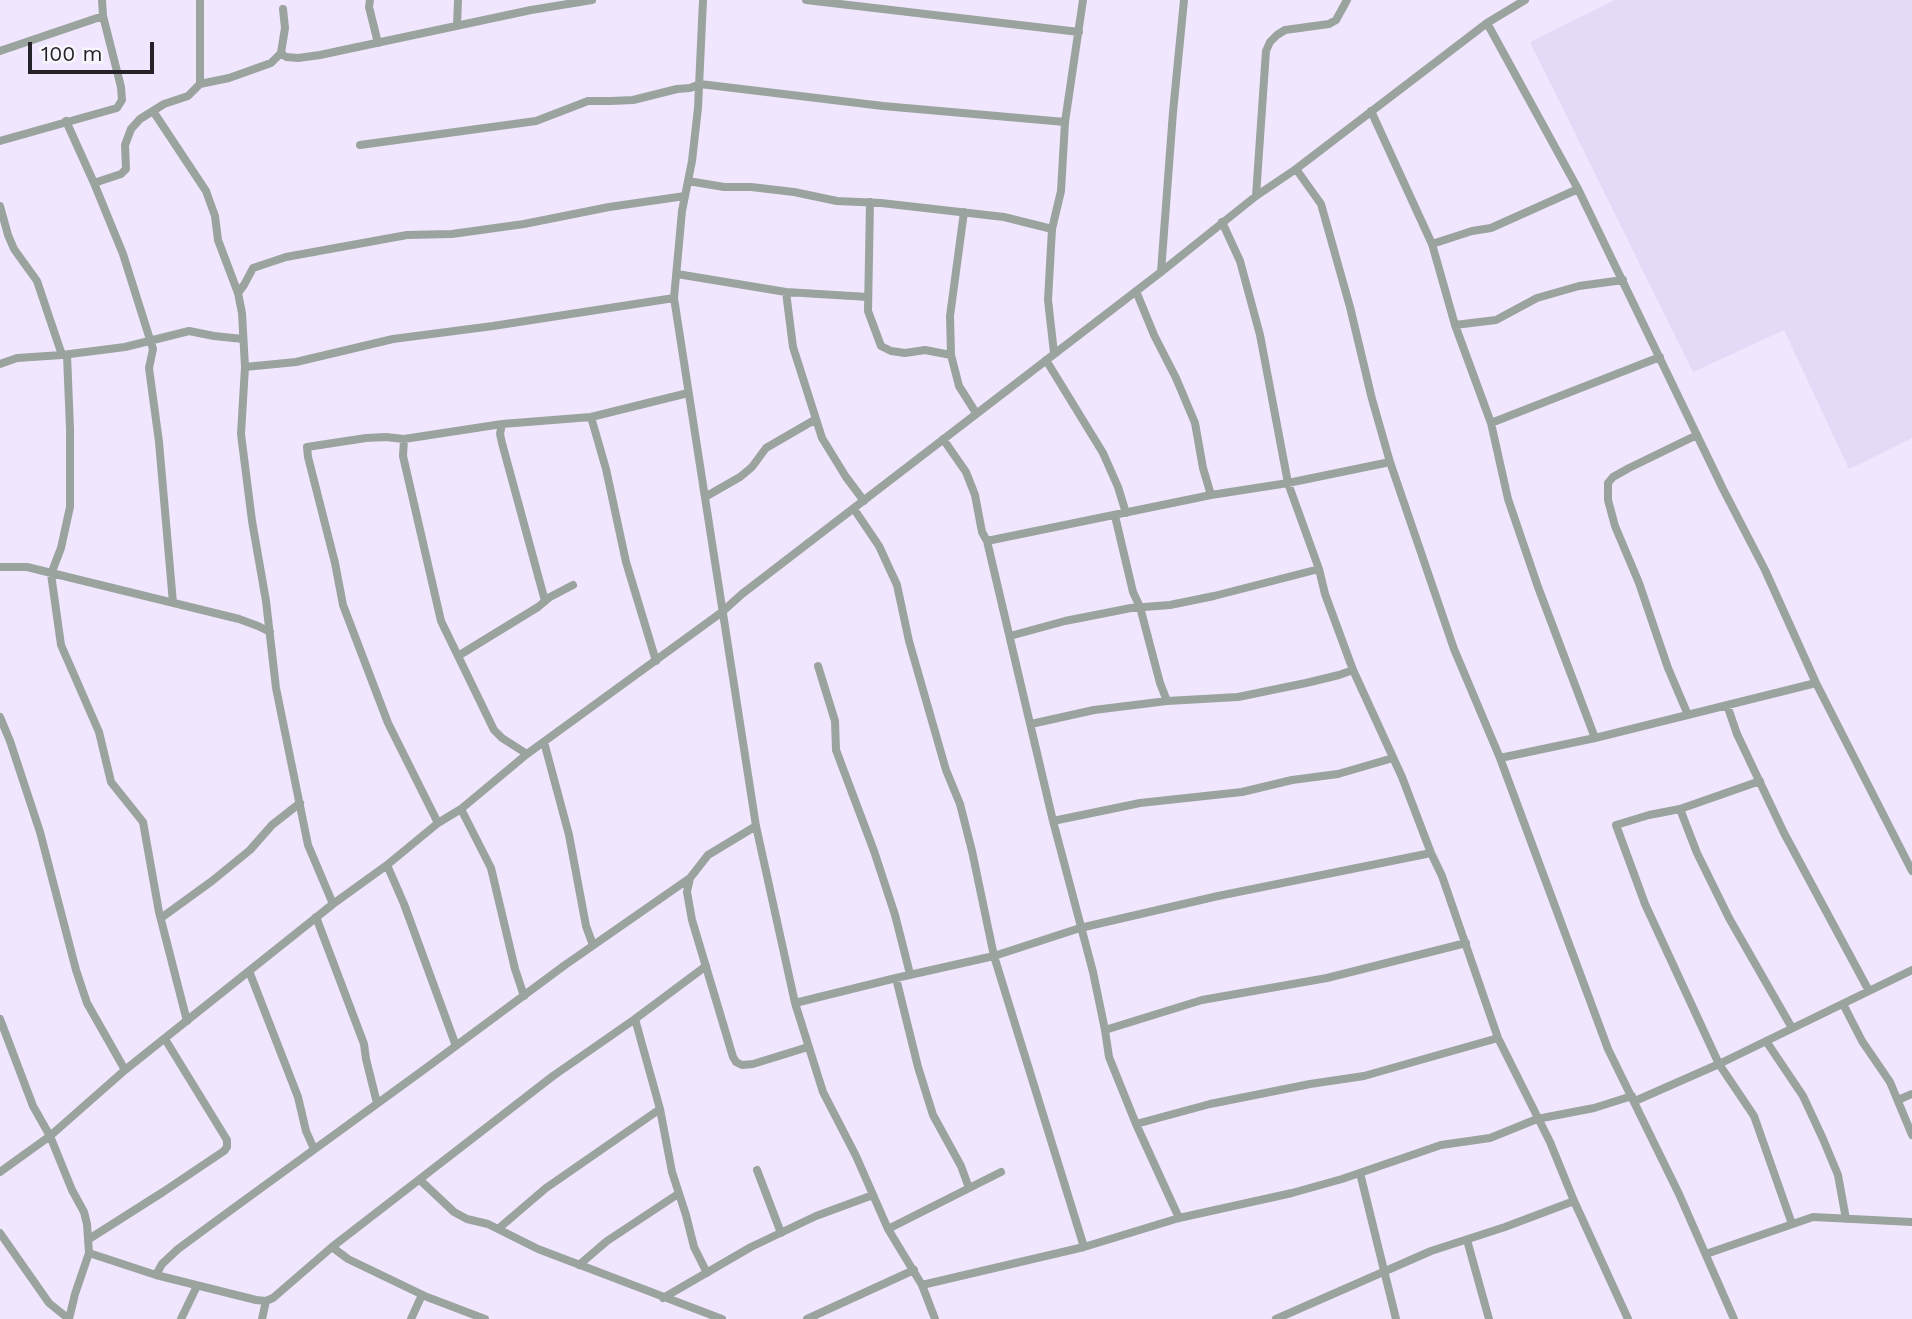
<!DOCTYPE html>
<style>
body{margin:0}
#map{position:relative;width:1912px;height:1319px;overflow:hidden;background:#f0e6fd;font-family:"Work Sans",sans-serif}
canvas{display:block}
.scale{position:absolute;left:28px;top:42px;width:126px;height:32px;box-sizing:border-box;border:4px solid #25222a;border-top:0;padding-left:9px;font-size:21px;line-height:24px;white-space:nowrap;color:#25222a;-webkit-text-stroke:5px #f9f7fc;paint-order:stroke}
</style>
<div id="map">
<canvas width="1912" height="1319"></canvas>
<div class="scale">100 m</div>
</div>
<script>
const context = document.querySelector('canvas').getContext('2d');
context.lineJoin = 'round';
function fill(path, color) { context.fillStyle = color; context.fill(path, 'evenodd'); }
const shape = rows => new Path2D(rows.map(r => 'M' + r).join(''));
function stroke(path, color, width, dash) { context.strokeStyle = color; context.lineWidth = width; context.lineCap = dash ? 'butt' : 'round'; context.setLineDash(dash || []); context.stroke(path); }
fill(shape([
 [1615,0,1912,0,1912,438,1849,469,1784,330,1693,372,1530,42]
]), '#e4d9f6');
stroke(shape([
 [370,0,369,7,378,43],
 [703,0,698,108,692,161,682,211,674,298,756,826,795,1003,823,1092,856,1156,888,1229,922,1285,935,1319],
 [806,0,1079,32],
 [1487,23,1578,189,1723,489,1765,570,1816,683,1912,871],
 [457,26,458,0],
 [0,51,103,16],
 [281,53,286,57,298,58,320,55,531,10,592,0],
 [200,84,229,78,271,63,281,53,285,28,283,9],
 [153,111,206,191,215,216,218,240,238,293,242,313,245,367,296,362,393,339,493,326,674,298],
 [1371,111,1432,244,1455,325,1491,423,1508,499,1538,587,1595,738],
 [66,121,94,183,123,254,153,349,149,368,159,442,173,603],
 [0,141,117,108,122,100,121,87,103,16,102,0],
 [360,145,536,121,588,101,611,101,633,100,677,89,690,88,700,84,883,106,1065,122],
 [1296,169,1321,204,1350,307,1372,399,1390,462,1454,649,1500,758,1608,1049,1679,1194,1734,1319],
 [688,181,724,187,751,187,794,192,837,201,881,203,1004,217,1052,229],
 [94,183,121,174,126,169,125,145,131,129,140,119,164,104,188,96,200,84,200,0],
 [1256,196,1266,51,1270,42,1277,35,1285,30,1329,24,1336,20,1347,0],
 [870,202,868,311,881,346,891,351,905,353,925,350,951,355],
 [0,206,8,235,14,249,37,281,62,355],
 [964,212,950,316,951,355,959,386,976,413],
 [1222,222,1240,261,1260,335,1288,483,1319,569,1325,594,1353,670,1402,777,1431,853,1442,876,1498,1038,1550,1142,1574,1201,1628,1319],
 [1432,244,1472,231,1491,228,1578,189],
 [1161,272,1173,112,1184,0],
 [677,274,786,292,868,297],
 [1136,291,1154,335,1176,378,1195,423,1203,468,1211,495],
 [786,292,793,347,822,438,846,477,864,501],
 [238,293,244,285,253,268,286,257,407,235,452,234,524,224,609,207,685,196],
 [1455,325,1496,320,1537,298,1579,286,1623,280],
 [1054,353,1048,300,1052,229,1061,191,1065,122,1083,0],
 [67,355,70,429,70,507,61,548,51,574,61,645,99,732,111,782,143,822,159,912,187,1021],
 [1046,360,1103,453,1118,487,1126,513],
 [0,364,17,358,62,355,125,347,189,331,214,336,243,339],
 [245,367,241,434,252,521,266,601,276,688,308,845,333,904],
 [591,417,606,469,626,562,656,661],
 [1491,423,1660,357],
 [502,424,500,434,502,443,545,601],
 [404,439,403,456,441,621,494,730,502,738,527,754],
 [943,439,966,472,975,495,982,532,987,541],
 [705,497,740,477,752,467,766,448,816,419],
 [854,509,879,546,897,585,909,641,946,770,960,804,972,851,994,956,1084,1247],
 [1115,516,1133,592,1140,607,1160,683,1167,701],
 [0,567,27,567,239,619,258,626,270,632],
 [1010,636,1065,621,1131,608,1170,605,1214,596,1319,569],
 [458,656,538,607,550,597,573,585],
 [818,666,835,721,836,750,874,851,895,915,910,974],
 [1727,705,1737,734,1784,833,1869,991],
 [1688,715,1668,668,1639,583,1615,526,1608,500,1608,483,1613,477,1629,468,1697,435],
 [0,717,10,741,40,832,76,970,87,1003,125,1070],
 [1031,724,1094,710,1167,701,1238,697,1306,683,1339,675,1353,670],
 [544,742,569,835,586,926,593,945],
 [1500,758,1595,738,1816,683],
 [1760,781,1680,809,1649,815,1616,825,1645,904,1719,1064,1754,1116,1792,1224],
 [461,809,491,868,515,969,524,996],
 [1680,809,1697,853,1729,918,1792,1028],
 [1053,821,1140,803,1242,792,1292,780,1338,774,1393,758],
 [438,823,388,723,343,605,335,563,308,457,307,447,366,438,386,437,404,439,502,424,591,417,688,393],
 [756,826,708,855,690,878,687,892,692,920,733,1057,736,1062,742,1065,753,1064,808,1047],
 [387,865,404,904,456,1046],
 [316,917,364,1044,366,1059,377,1103],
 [161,918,212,881,250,850,272,825,300,803],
 [249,971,298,1097,306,1131,314,1149],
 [896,978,918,1067,933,1115,961,1166,969,1188],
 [795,1003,896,978,994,956,1080,928,1218,896,1431,853],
 [1843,1004,1862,1041,1890,1082,1912,1135],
 [0,1019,33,1106,50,1136,72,1190,84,1212,87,1224,89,1253,75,1294,69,1319],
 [635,1019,660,1109,672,1172,686,1215,694,1247,707,1273],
 [1105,1030,1202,1000,1327,978,1466,943],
 [1766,1041,1803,1096,1823,1139,1838,1175,1846,1219],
 [1898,1100,1912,1094],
 [1635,1101,1719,1064,1912,970],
 [1136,1124,1210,1104,1310,1084,1364,1076,1498,1038],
 [757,1170,781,1233],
 [0,1172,50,1136,125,1070,249,971,333,904,387,865,438,823,461,809,527,754,722,612,742,594,1161,272,1256,196,1296,169,1487,23,1525,0],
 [1360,1173,1396,1319],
 [420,1180,454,1212,467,1219,488,1224,538,1249,722,1319],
 [1179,1218,1136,1124,1109,1057,1105,1030,1093,972,1053,821,987,541,1211,495,1288,483,1390,462],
 [498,1229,546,1188,660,1109],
 [888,1229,1001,1172],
 [0,1233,49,1303,69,1319],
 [89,1239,163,1192,224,1151,227,1147,227,1140,165,1039],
 [1467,1240,1489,1319],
 [332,1247,553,1076,635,1019,706,966],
 [89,1253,156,1275,256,1300,266,1301,273,1298,332,1247,348,1259,427,1297,485,1319],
 [1706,1254,1813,1217,1912,1222],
 [579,1265,607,1241,678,1194],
 [156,1275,162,1264,178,1249,231,1210,422,1071,565,965,690,878],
 [922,1285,1084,1247,1179,1218,1292,1193,1342,1179,1441,1145,1490,1138,1537,1119,1594,1108,1632,1096],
 [663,1298,751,1247,816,1216,873,1195],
 [181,1319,197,1286],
 [262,1319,266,1301],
 [411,1319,422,1295],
 [807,1319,914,1270],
 [1276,1319,1431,1251,1505,1227,1574,1201]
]), '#9aa39d', 8);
</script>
